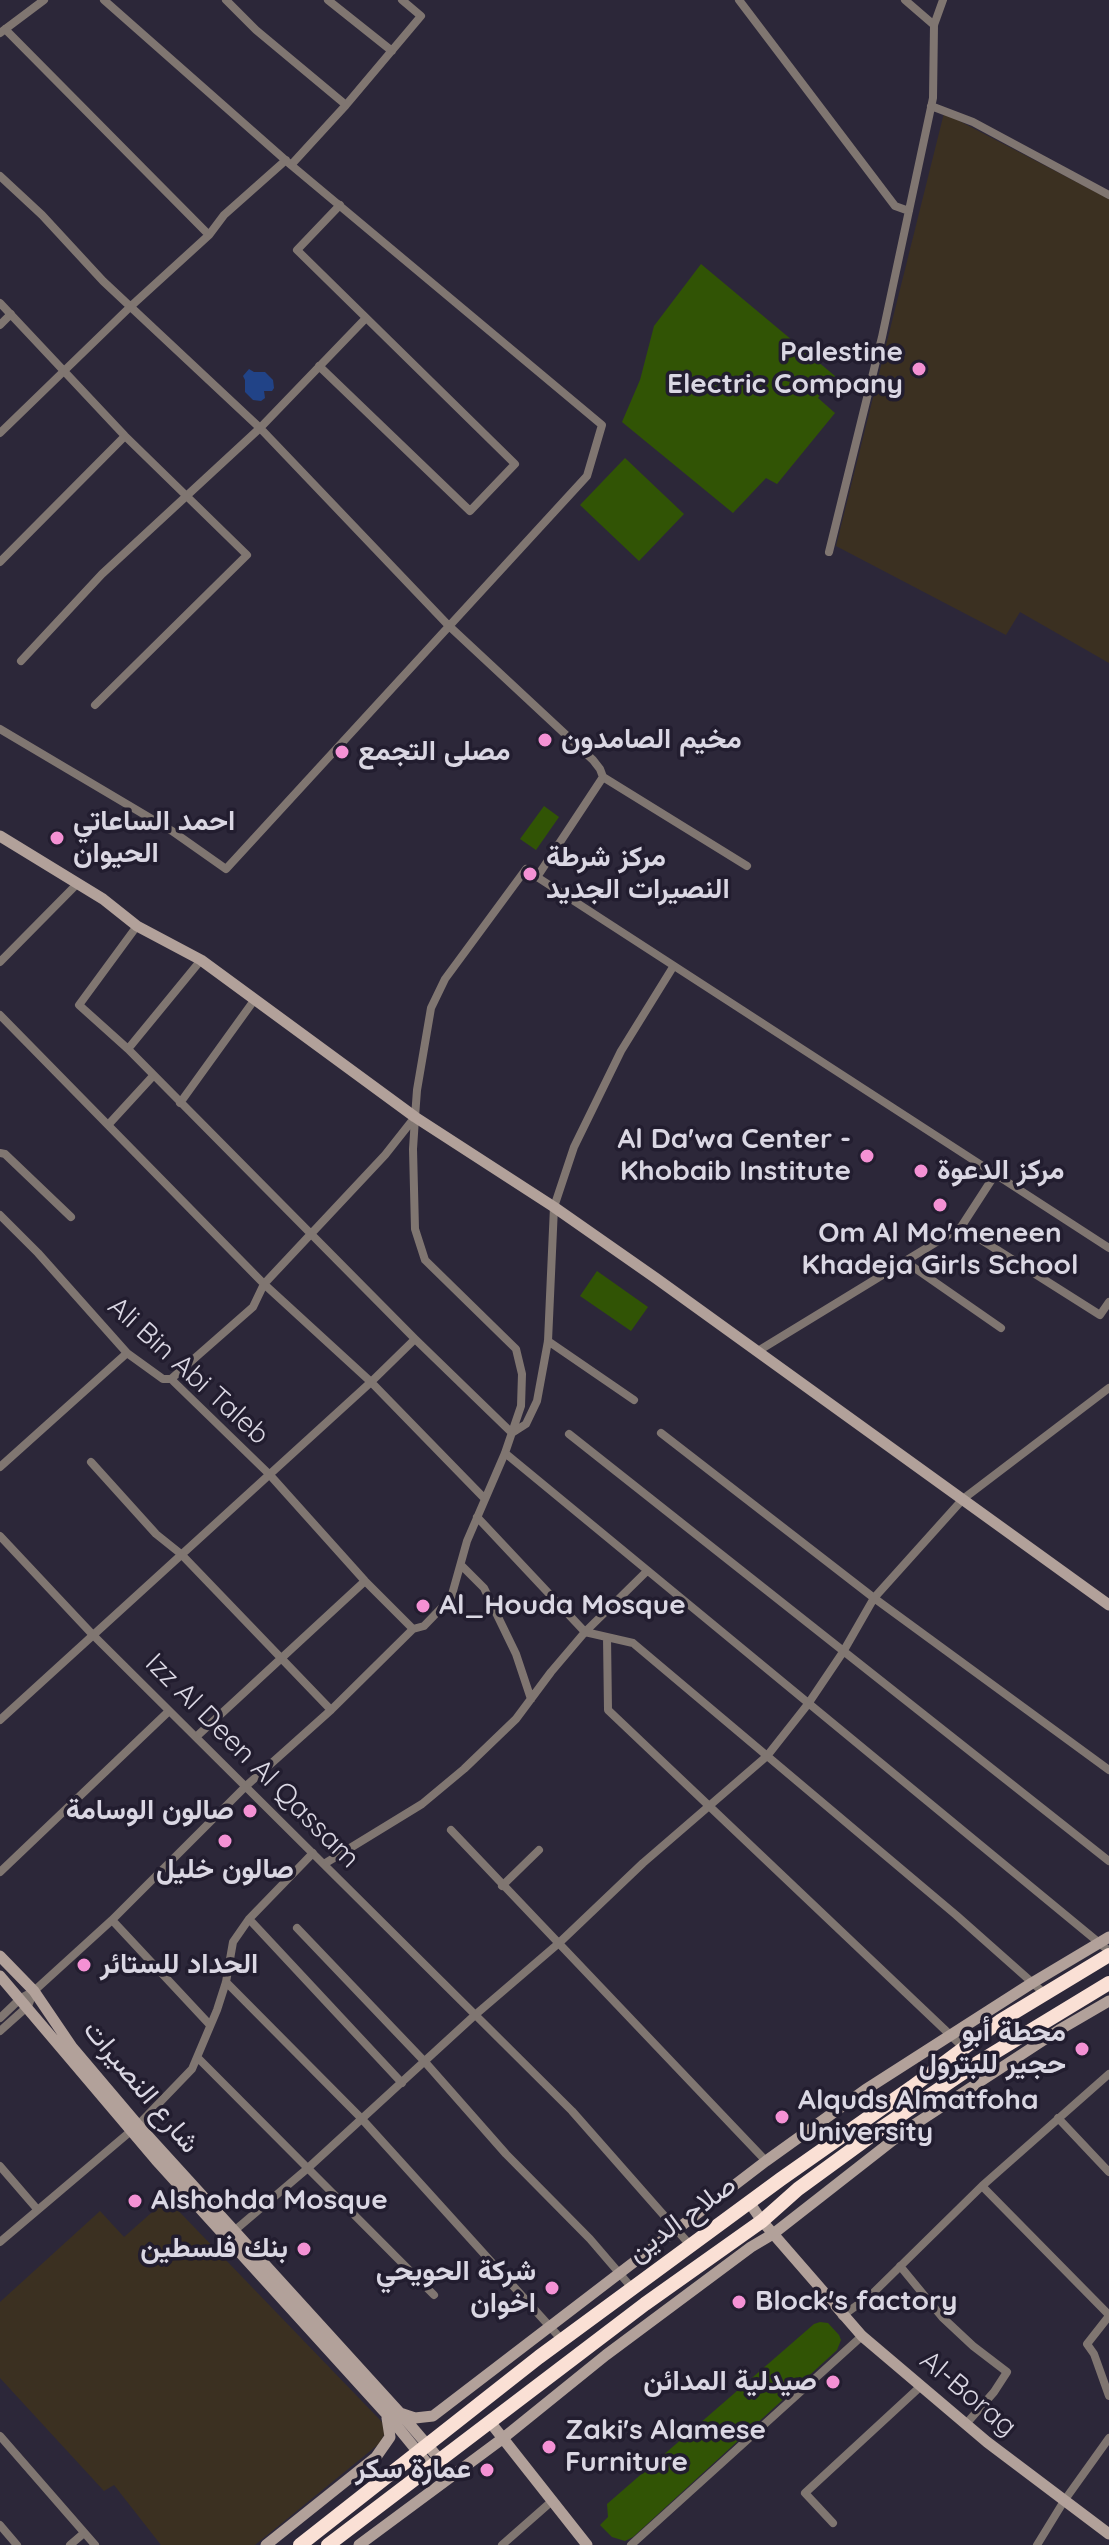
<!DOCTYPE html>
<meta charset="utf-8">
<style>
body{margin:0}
canvas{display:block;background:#2c2739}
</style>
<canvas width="1109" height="2545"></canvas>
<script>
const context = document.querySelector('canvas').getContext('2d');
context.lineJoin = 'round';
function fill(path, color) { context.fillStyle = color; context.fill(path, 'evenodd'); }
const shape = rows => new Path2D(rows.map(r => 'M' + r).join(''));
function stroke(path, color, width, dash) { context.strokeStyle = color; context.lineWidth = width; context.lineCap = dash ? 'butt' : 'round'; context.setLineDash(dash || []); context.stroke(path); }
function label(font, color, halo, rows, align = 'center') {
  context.font = font + ' Quicksand,Vazirmatn,sans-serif'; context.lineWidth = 7; context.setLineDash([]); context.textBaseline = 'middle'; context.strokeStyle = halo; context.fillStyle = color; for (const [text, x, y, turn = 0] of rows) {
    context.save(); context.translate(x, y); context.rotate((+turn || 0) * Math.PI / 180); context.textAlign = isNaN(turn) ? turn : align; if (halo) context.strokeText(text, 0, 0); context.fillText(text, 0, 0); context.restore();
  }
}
fill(shape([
 [944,113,1109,199,1109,663,1020,612,1006,635,836,546],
 [167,2199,382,2422,385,2433,380,2443,255,2545,161,2545,114,2485,104,2491,0,2378,0,2302,100,2211,124,2237]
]), '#3b3021');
fill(shape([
 [701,264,835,376,818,398,835,413,777,484,766,478,733,513,622,422,640,380,654,326],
 [625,458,684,514,639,561,580,505],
 [544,806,559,817,536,850,520,839],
 [597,1271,648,1307,631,1331,580,1296],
 [820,2322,828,2323,839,2335,841,2340,837,2350,633,2537,625,2541,612,2537,600,2525,608,2517,607,2504,814,2324]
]), '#315405');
fill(shape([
 [249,369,254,372,265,372,273,380,274,388,272,391,264,391,265,398,261,401,253,400,245,392,245,380,243,376]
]), '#214387');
stroke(shape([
 [226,0,256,30,346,105],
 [328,0,392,51],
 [739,0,895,206,909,211],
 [905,0,934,25],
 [5,29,209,235],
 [0,33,44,0],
 [931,106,973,122,1109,195],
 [291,165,346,105,421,16,402,0],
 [0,176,42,215,103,281,260,428,448,625,593,760,600,769,603,777,537,877,526,869,445,979,431,1008,417,1090,415,1117,385,1155,264,1284,253,1307,171,1379],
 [0,303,125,436,247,555,95,705],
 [0,325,11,314],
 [319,366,470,511,515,464,297,250,340,205],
 [0,433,130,307,209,235,224,215,286,160],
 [829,552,882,337,933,98,934,25,943,0],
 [0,562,125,436],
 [21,661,102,574,260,428,366,318],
 [0,729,172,831,226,869,587,476,602,425,291,165,104,0],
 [603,777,747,866],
 [537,877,1109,1248],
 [137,926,79,1005,128,1049,415,1339,512,1433],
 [0,962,77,884],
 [0,1015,264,1284,371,1382,485,1499],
 [128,1049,201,960],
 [180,1103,255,999],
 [108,1125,153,1076],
 [0,1153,5,1154,71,1217],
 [0,1215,38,1253,127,1353,163,1379,171,1379,269,1474,365,1581,413,1629],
 [961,1227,1100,1315,1109,1302],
 [906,1262,1001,1328],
 [548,1341,634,1400],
 [758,1351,961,1227,996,1173],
 [512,1433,526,1424,537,1401,548,1341,554,1207,574,1147,621,1051,673,967],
 [661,1433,874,1598,1109,1770],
 [569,1434,1109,1861],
 [505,1453,1109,1951],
 [91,1462,156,1534,181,1554,331,1710],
 [0,1467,127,1353],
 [477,1517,585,1632,633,1643,956,1915,1044,1993],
 [0,1536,92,1634,572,2111,690,2245],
 [461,1565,484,1588,516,1654,531,1699],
 [607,1637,608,1710,964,2048],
 [0,1720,371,1382,415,1339],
 [196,1737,365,1581],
 [451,1830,766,2161],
 [324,1864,422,1804,464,1769,516,1719,551,1672,585,1632,647,1571],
 [0,1872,169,1711],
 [502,1886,539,1850],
 [249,1919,402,2083],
 [112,1920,210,2025],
 [297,1928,425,2062,506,2154,590,2239,632,2288],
 [226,1982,361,2118,562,2340],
 [0,2018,21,1998,34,1991,112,1920,246,1786,331,1710,413,1629,424,1626,451,1598,467,1541,505,1453,521,1406,522,1374,516,1349,425,1260,415,1229,413,1149,415,1118],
 [0,2031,28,2006,34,1991],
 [198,2058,434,2295],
 [1058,2118,1109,2172],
 [0,2166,37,2209],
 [982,2186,1109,2315],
 [234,2231,308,2168,475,2015,559,1943,643,1863,767,1756,808,1704,843,1652,874,1598,963,1499,1109,1388],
 [0,2242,138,2125,192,2069,217,2010,226,1982,233,1942,249,1919,313,1853],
 [900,2266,942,2317,973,2346,1007,2372,994,2392,966,2424],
 [842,2316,870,2296,982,2186,1109,2074],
 [1109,2316,1087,2344,1094,2354,1109,2396],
 [0,2436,95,2545],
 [833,2523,805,2493,921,2386],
 [0,2525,17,2545],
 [70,2545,84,2533],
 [502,2545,552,2501],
 [631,2545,862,2336],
 [1037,2545,1064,2501,1109,2438]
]), '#807671', 8);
stroke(shape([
 [0,836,103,899,137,926,201,960,415,1117,554,1207,657,1279,1109,1605],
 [0,1956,34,1991,72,2047,138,2125,400,2413,441,2461],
 [0,1976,156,2160,391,2419,431,2468],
 [749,2202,762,2221,862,2336,987,2442,1109,2534],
 [400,2413,415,2418,433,2416,766,2161,865,2090,1032,1983,1109,1937],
 [490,2422,587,2545],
 [266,2545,376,2457,390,2437,387,2418],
 [359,2545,502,2439,606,2355,751,2247,773,2234,906,2130,1059,2030,1109,2001]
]), '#b2a19a', 11);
stroke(shape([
 [300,2545,539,2357,781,2179,912,2087,1000,2021,1109,1955],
 [328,2545,645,2304,762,2221,798,2189,883,2127,979,2062,1109,1983]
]), '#fae0d5', 14);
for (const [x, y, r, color] of [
 [919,369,8,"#f491d4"],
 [545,740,8,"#f491d4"],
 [342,752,8,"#f491d4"],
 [57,838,8,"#f491d4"],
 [530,874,8,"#f491d4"],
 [867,1156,8,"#f491d4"],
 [921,1171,8,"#f491d4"],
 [940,1205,8,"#f491d4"],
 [423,1606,8,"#f491d4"],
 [250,1811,8,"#f491d4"],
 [225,1841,8,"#f491d4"],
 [84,1965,8,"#f491d4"],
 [1082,2049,8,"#f491d4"],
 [782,2117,8,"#f491d4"],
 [135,2201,8,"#f491d4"],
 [304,2249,8,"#f491d4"],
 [552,2288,8,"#f491d4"],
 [739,2302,8,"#f491d4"],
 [833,2382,8,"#f491d4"],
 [549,2447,8,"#f491d4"],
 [487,2470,8,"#f491d4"]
]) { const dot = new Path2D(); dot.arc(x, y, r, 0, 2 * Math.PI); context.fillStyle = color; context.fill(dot); stroke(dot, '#221d2f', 3); }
label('bold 28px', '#dad7e3', '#221d2f', [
 ["Palestine",903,353,"right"],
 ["Electric Company",903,385,"right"],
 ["مخيم الصامدون",561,740],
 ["مصلى التجمع",358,752],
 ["احمد الساعاتي",73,822],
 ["الحيوان",73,854],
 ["مركز شرطة",546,858],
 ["النصيرات الجديد",546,890],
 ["Al Da'wa Center -",851,1140,"right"],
 ["Khobaib Institute",851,1172,"right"],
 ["مركز الدعوة",937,1171],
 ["Om Al Mo'meneen",940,1234,"center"],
 ["Khadeja Girls School",940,1266,"center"],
 ["Al_Houda Mosque",439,1606],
 ["صالون الوسامة",234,1811,"right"],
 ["صالون خليل",225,1870,"center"],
 ["الحداد للستائر",100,1965],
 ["محطة أبو",1066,2033,"right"],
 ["حجير للبترول",1066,2065,"right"],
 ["Alquds Almatfoha",798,2101],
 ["University",798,2133],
 ["Alshohda Mosque",151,2201],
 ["بنك فلسطين",288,2249,"right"],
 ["شركة الحويحي",536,2272,"right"],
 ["اخوان",536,2304,"right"],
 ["Block's factory",755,2302],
 ["صيدلية المدائن",817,2382,"right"],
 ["Zaki's Alamese",565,2431],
 ["Furniture",565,2463],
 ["عمارة سكر",471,2470,"right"]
], 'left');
label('28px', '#dad7e3', '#221d2f', [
 ["Ali Bin Abi Taleb",188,1371,42],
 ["Izz Al Deen Al Qassam",252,1761,45],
 ["شارع النصيرات",141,2087,50],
 ["صلاح الدين",682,2219,-36],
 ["Al-Borag",968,2394,40]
]);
</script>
